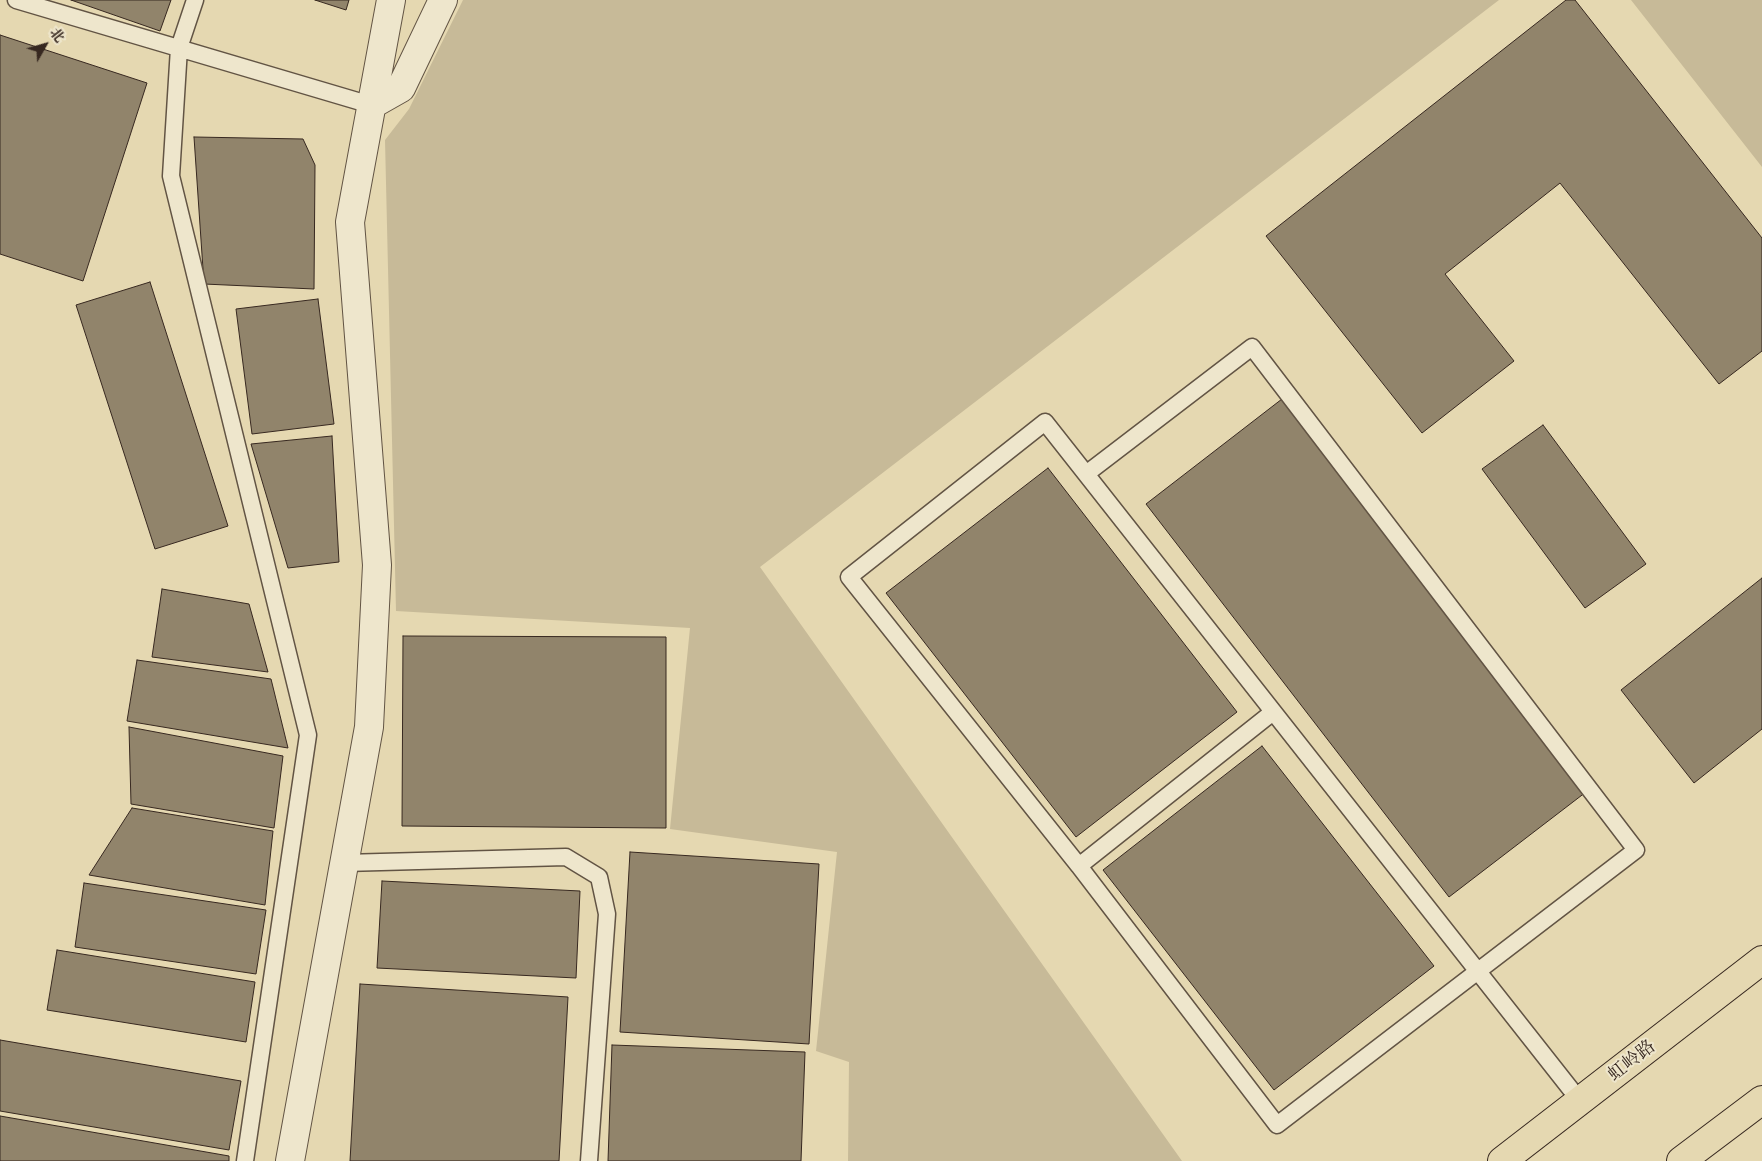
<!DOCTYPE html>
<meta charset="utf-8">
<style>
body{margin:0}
#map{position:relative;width:1762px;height:1161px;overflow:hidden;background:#e5d8b1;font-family:"Old Standard TT","Noto Serif SC",serif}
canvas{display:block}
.north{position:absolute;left:20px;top:20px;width:50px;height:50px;-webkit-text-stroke:4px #eee6cc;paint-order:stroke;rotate:52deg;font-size:14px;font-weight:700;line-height:20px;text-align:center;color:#372820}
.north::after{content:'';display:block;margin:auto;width:18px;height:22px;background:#372820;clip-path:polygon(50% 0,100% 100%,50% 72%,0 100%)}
</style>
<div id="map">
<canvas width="1762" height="1161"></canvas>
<div class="north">北</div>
</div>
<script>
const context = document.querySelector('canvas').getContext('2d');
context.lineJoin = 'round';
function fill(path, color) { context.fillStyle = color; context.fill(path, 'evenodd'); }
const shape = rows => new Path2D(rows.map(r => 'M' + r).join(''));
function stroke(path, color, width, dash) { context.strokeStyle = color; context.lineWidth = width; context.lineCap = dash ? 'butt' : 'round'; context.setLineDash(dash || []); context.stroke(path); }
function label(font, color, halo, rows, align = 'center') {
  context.font = font + ' "Old Standard TT","Noto Serif SC",serif'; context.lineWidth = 4; context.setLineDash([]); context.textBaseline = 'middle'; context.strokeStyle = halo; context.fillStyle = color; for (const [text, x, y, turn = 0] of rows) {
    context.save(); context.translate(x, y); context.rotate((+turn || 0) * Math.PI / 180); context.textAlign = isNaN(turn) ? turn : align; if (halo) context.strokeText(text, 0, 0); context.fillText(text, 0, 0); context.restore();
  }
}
fill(shape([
 [463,0,1499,0,760,567,1182,1161,848,1161,849,1062,816,1051,837,852,670,829,690,628,396,611,385,140,409,109],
 [1631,0,1762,0,1762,167]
]), '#c7ba98');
const building = shape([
 [71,0,171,0,160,31,71,0],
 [315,0,349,0,346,10,315,0],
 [1566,0,1575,0,1762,238,1762,351,1719,384,1560,183,1445,274,1514,361,1422,433,1266,236,1566,0],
 [0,35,147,83,83,281,0,254,0,35],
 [194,137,303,139,315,165,314,289,204,284,194,137],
 [150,282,228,526,155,549,76,305,150,282],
 [318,299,334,424,252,434,236,309,318,299],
 [1282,399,1586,792,1449,897,1146,504,1282,399],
 [1543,425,1646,564,1585,608,1482,469,1543,425],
 [332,436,339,562,288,568,251,444,332,436],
 [1048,468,1237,712,1076,837,886,593,1048,468],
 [1762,578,1762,729,1694,783,1621,690,1762,578],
 [162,589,249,604,268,672,152,657,162,589],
 [403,636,666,637,666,828,402,826,403,636],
 [137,660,271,679,288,748,127,721,137,660],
 [129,727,283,756,274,828,131,804,129,727],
 [1262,746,1434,966,1274,1090,1103,870,1262,746],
 [132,808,273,831,265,905,89,875,132,808],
 [630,852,819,864,809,1044,620,1032,630,852],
 [382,881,580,891,576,978,377,968,382,881],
 [84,883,266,910,256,974,75,947,84,883],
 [57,950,255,982,246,1042,47,1010,57,950],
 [360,984,568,997,559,1161,350,1161,360,984],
 [0,1040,241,1081,229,1150,0,1111,0,1040],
 [612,1045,805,1052,801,1161,608,1161,612,1045],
 [0,1116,229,1156,229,1161,0,1161,0,1116]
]);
fill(building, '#91846b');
stroke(building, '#372820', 1);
const lane = shape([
 [16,0,371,105],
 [195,0,179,48,171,176,308,735,245,1161],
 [1273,712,1079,866,849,577,1045,422,1086,474,1580,1101],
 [344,863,566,857,599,877,607,914,589,1161],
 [1079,866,1277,1125,1636,850,1252,347,1086,474]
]);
const street = shape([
 [371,105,401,88,443,0],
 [290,1161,369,727,377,565,350,222,391,0]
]);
const primary = shape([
 [1502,1161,1762,960],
 [1681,1161,1762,1100]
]);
stroke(lane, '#625444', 19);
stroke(street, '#625444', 30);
stroke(primary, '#372820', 30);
stroke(lane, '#eee6cc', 16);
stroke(street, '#eee6cc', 28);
stroke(primary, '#e5d8b1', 28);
label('18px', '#372820', '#eee6cc', [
 ["虹岭路",1632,1061,-38]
]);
</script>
